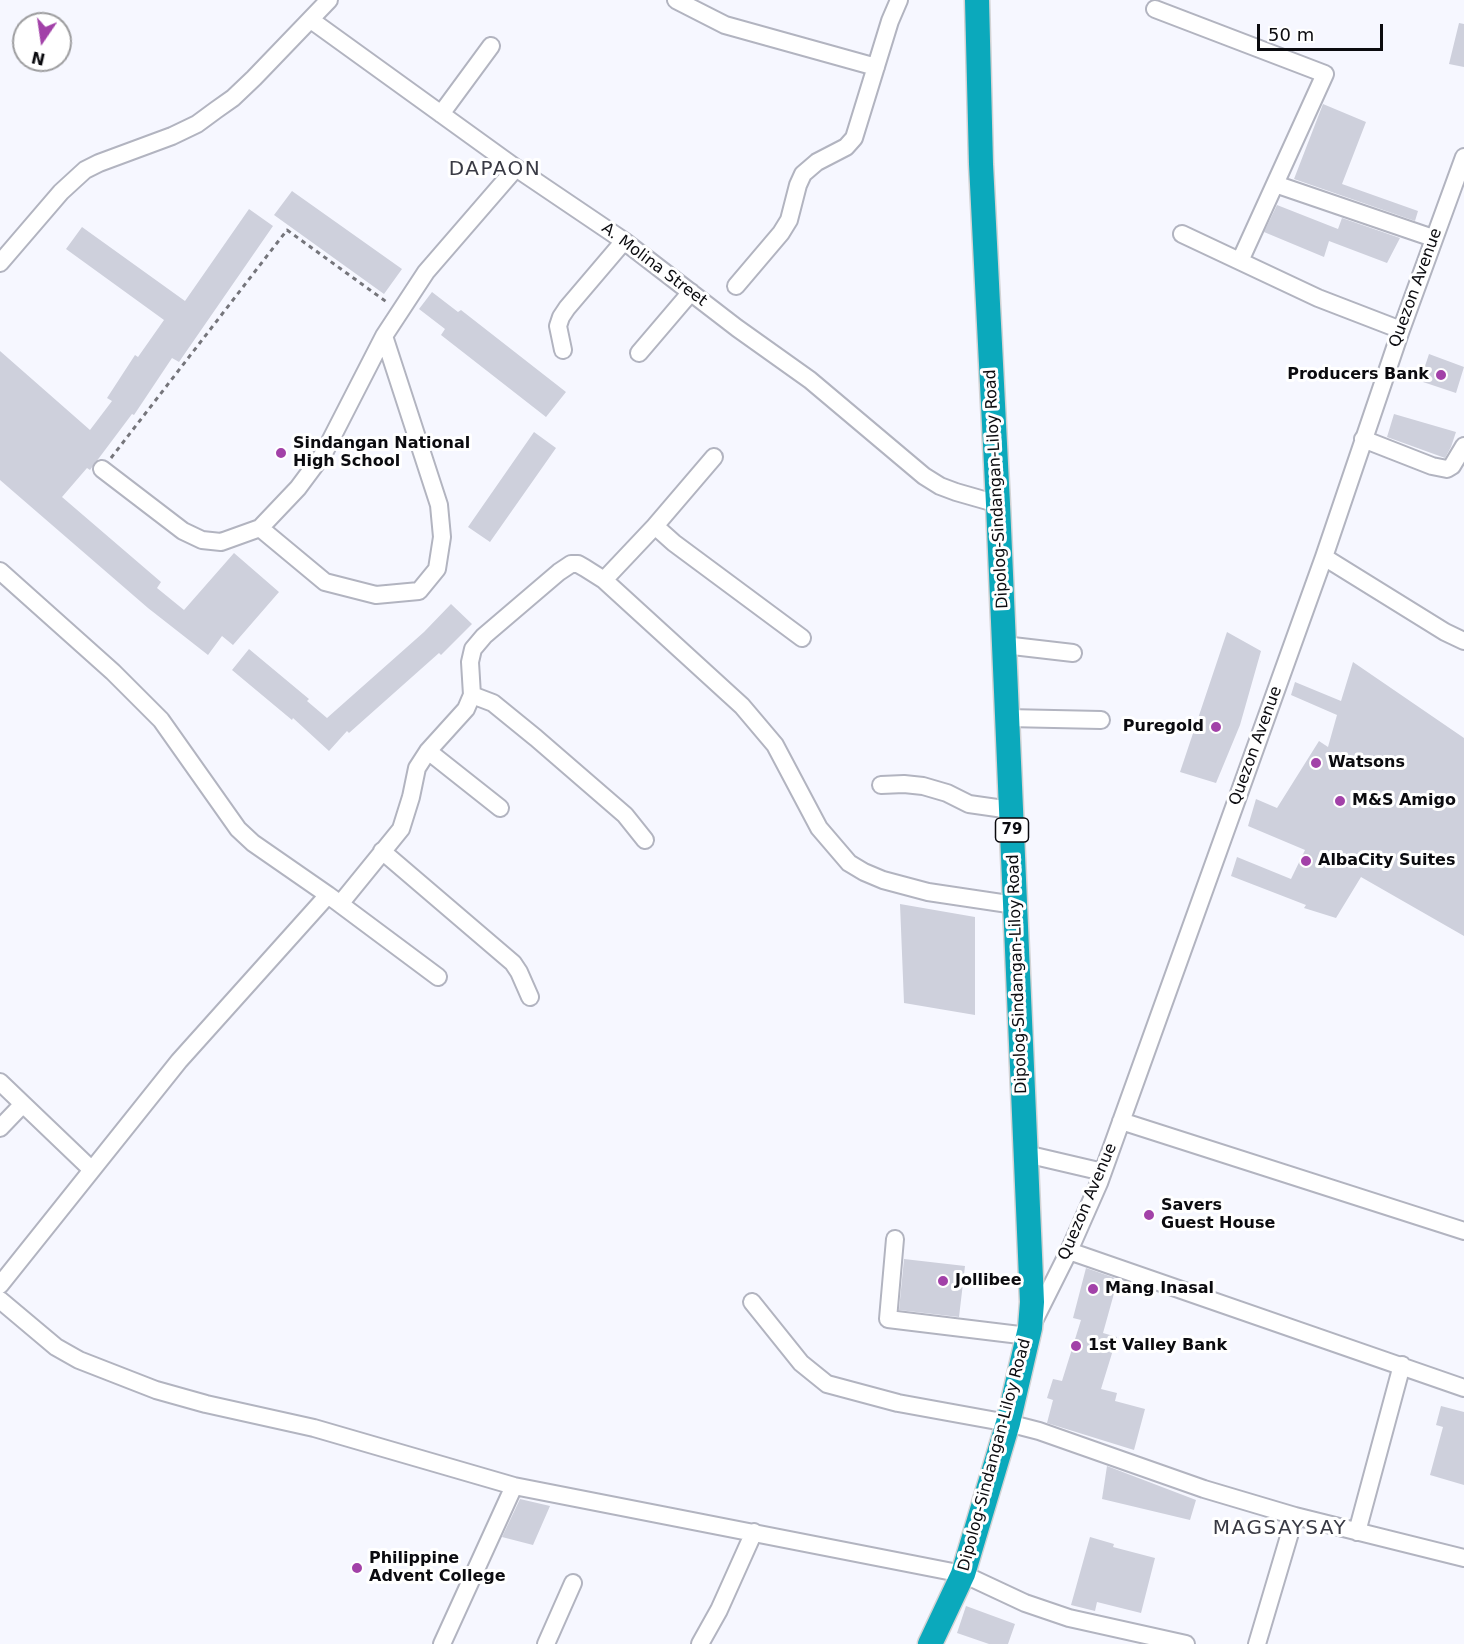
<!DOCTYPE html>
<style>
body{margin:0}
#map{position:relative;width:1464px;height:1644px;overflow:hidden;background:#f6f7ff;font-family:"DejaVu Sans",sans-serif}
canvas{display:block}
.north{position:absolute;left:12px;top:12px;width:60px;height:60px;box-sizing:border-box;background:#fff;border:2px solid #9d9d9f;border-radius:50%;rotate:193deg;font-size:16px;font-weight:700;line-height:24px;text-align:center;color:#0b0b0f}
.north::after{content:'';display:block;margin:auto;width:21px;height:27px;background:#a241a8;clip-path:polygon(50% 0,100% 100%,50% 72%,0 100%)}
.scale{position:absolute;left:1257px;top:24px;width:126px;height:27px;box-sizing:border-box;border:3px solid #0b0b0f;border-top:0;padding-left:8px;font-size:18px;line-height:21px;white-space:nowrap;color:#0b0b0f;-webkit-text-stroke:4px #fff;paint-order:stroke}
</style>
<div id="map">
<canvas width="1464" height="1644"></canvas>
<div class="north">N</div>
<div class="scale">50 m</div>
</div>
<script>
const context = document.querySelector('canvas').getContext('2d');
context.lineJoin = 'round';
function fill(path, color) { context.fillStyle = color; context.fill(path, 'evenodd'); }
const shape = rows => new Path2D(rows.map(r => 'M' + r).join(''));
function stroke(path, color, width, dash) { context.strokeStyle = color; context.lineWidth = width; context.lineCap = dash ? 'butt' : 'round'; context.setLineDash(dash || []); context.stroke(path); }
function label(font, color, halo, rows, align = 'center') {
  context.font = font + ' "DejaVu Sans",sans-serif'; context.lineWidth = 6; context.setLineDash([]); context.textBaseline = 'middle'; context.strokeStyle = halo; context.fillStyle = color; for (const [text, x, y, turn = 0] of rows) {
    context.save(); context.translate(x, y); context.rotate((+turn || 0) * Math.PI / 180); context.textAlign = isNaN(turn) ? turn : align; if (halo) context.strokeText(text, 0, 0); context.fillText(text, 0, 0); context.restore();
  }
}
fill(shape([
 [1459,23,1464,24,1464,67,1449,64],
 [1323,104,1366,122,1342,184,1418,211,1415,221,1294,179],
 [292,191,402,269,384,294,274,215],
 [1277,205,1338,229,1342,218,1400,238,1387,263,1329,241,1324,257,1264,232],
 [249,209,273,226,179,362,172,358,134,415,132,414,90,470,87,468,62,497,161,582,157,588,184,610,234,553,279,592,233,645,222,636,208,655,148,608,0,480,0,351,90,430,112,401,107,398,135,355,138,357,164,320,66,249,82,227,185,301],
 [432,292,458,312,461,310,566,392,546,417,441,335,445,329,419,309],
 [1429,354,1464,367,1456,393,1420,381],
 [1394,414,1456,432,1451,447,1445,458,1387,437],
 [534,432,556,448,490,542,468,527],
 [451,604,472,624,441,655,439,653,349,733,347,731,329,751,293,718,292,720,232,670,249,649,309,699,307,701,327,718,424,632],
 [1227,632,1261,651,1240,725,1216,783,1180,772],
 [1353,662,1464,738,1464,936,1361,877,1336,918,1304,908,1306,905,1231,876,1237,857,1291,879,1305,850,1248,826,1256,799,1277,808,1319,741,1328,747,1337,715,1291,695,1295,682,1341,701],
 [900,904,975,917,975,1015,904,1003],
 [904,1259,965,1266,959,1317,899,1310],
 [1086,1268,1118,1279,1103,1333,1117,1337,1101,1389,1117,1393,1115,1401,1145,1409,1134,1450,1047,1423,1053,1400,1047,1398,1053,1379,1062,1381,1081,1320,1073,1318],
 [1441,1406,1464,1412,1464,1485,1430,1475,1443,1427,1436,1425],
 [1107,1466,1196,1500,1190,1520,1102,1499],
 [520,1499,550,1506,533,1545,502,1537],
 [1090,1537,1114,1544,1113,1547,1155,1558,1141,1613,1097,1602,1095,1611,1071,1605],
 [966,1606,1015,1624,1008,1644,989,1644,957,1633]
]), '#ced0dc');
const minor = shape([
 [676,0,725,25,876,67],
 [1155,9,1325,74,1240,261],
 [311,20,516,168,624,241,737,328,810,380,924,476,940,486,956,492,998,504],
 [441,114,491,46],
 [1275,184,1433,238],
 [1182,234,1318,298,1401,330],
 [0,263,61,192,85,170,99,163,172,136,197,124,216,110,233,98,254,78,329,0],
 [736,286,781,233,789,220,798,185,803,174,817,162,846,147,854,138,890,21,899,0],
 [563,350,558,326,561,317,567,308,624,241],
 [639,353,691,292],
 [1363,439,1432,466,1447,469,1452,466,1464,446],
 [102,469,183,531,202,540,221,542,260,528,298,488,324,453,384,336,426,272,516,168],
 [655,526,714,457],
 [260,528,325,582,376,595,419,591,437,569,442,537,439,505,384,336],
 [1324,557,1445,632,1464,641],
 [0,571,113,672,161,720,238,829,253,843,328,895,438,977],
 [604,580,655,526,674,543,802,638],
 [1004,645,1073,653],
 [472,695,493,703,536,738,625,815,645,840],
 [1007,718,1101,720],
 [428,751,500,808],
 [881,785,904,784,923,786,947,793,969,804,1011,810],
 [382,851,513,963,519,972,530,997],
 [340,904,401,829,411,797,417,768,428,751,466,709,472,695,470,662,473,649,484,636,559,572,571,564,578,564,585,568,604,580,742,706,775,745,819,828,849,863,864,872,883,880,928,892,1015,905],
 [0,1082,92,1170],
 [1121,1121,1464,1231],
 [0,1128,23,1104],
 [1026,1154,1103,1172],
 [895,1239,888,1319,1028,1336],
 [1069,1251,1464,1388],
 [0,1285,179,1061,328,895],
 [0,1300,56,1347,79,1360,156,1390,206,1404,314,1428,514,1486,963,1574,1025,1603,1069,1618,1186,1644],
 [752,1302,801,1363,827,1384,898,1403,1008,1423,1039,1431,1204,1489,1295,1516,1464,1558],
 [1034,1321,1069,1251,1099,1183,1324,557,1401,330,1464,157],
 [1357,1532,1402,1365],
 [442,1644,514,1486],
 [546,1644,573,1583],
 [700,1644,719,1610,754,1532],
 [1257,1644,1295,1516]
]);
const highway = shape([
 [930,1644,963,1574,1008,1423,1030,1328,1032,1302,998,504,981,164,977,0]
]);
stroke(minor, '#b2b4c0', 20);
stroke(highway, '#d3d3d4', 27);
stroke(shape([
 [111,458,287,230,388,303]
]), '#75757b', 3, [4.5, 4.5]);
stroke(minor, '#fff', 16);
stroke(highway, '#0ba9bc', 24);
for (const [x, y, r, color] of [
 [1441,375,6,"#a241a8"],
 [281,453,6,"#a241a8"],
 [1216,727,6,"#a241a8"],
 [1316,763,6,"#a241a8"],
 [1340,801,6,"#a241a8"],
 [1306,861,6,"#a241a8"],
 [1149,1215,6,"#a241a8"],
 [943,1281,6,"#a241a8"],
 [1093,1289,6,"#a241a8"],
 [1076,1346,6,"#a241a8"],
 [357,1568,6,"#a241a8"]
]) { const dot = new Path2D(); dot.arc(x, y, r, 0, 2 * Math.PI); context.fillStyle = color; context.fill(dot); stroke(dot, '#fff', 2); }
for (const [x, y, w] of [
 [1012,830,33]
]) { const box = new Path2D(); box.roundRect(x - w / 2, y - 12, w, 24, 4.5); context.fillStyle = '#fff'; context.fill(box); stroke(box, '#0b0b0f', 1.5); }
label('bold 15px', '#0b0b0f', null, [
 ["79",1012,830]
]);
label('16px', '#0b0b0f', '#fff', [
 ["A. Molina Street",654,265,37],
 ["Quezon Avenue",1416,288,-70],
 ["Dipolog-Sindangan-Liloy Road",997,489,-93],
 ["Quezon Avenue",1256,746,-70],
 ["Dipolog-Sindangan-Liloy Road",1018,974,-92],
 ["Quezon Avenue",1088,1202,-67],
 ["Dipolog-Sindangan-Liloy Road",995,1455,-75]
]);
label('bold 16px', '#0b0b0f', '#fff', [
 ["Producers Bank",1429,375,"right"],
 ["Sindangan National",293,444],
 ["High School",293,462],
 ["Puregold",1204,727,"right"],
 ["Watsons",1328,763],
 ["M&S Amigo",1352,801],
 ["AlbaCity Suites",1318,861],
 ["Savers",1161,1206],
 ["Guest House",1161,1224],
 ["Jollibee",955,1281],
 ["Mang Inasal",1105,1289],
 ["1st Valley Bank",1088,1346],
 ["Philippine",369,1559],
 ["Advent College",369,1577]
], 'left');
context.letterSpacing = '1.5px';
label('20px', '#393a44', '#fff', [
 ["DAPAON",495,170],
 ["MAGSAYSAY",1280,1529]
]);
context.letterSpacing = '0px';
</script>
